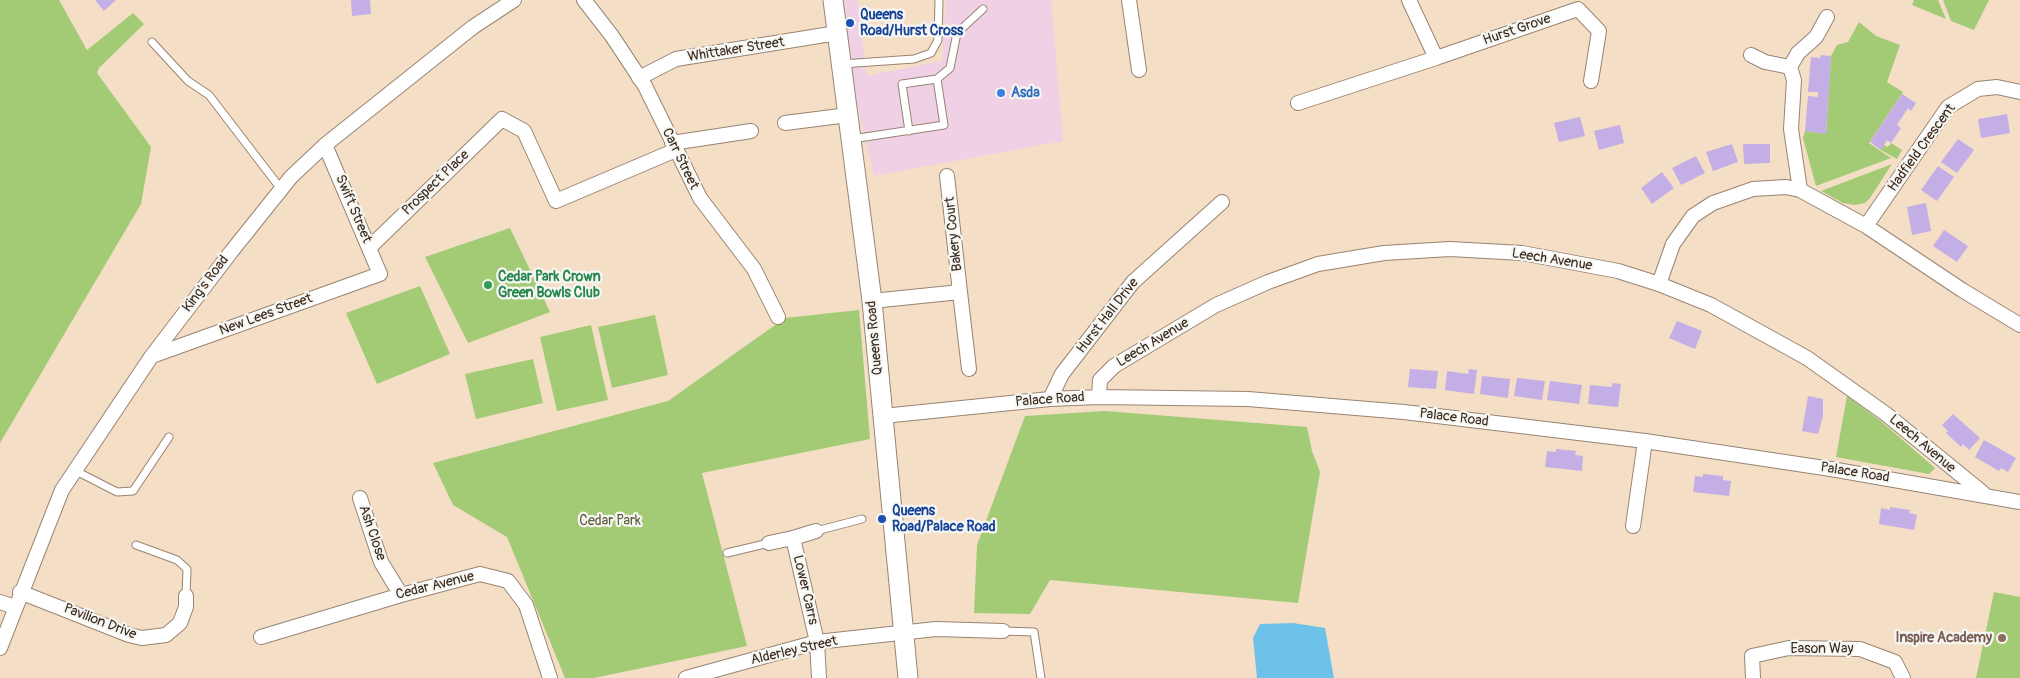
<!DOCTYPE html>
<style>
body{margin:0}
canvas{display:block;background:#f4dec5}
</style>
<canvas width="2020" height="678"></canvas>
<script>
const context = document.querySelector('canvas').getContext('2d');
context.lineJoin = 'round';
function fill(path, color) { context.fillStyle = color; context.fill(path, 'evenodd'); }
const shape = rows => new Path2D(rows.map(r => 'M' + r).join(''));
function stroke(path, color, width, dash) { context.strokeStyle = color; context.lineWidth = width; context.lineCap = dash ? 'butt' : 'round'; context.setLineDash(dash || []); context.stroke(path); }
function label(font, color, halo, rows, align = 'center') {
  context.font = font + ' Pangolin,sans-serif'; context.lineWidth = 4.5; context.setLineDash([]); context.textBaseline = 'middle'; context.strokeStyle = halo; context.fillStyle = color; for (const [text, x, y, turn = 0] of rows) {
    context.save(); context.translate(x, y); context.rotate((+turn || 0) * Math.PI / 180); context.textAlign = isNaN(turn) ? turn : align; if (halo) context.strokeText(text, 0, 0); context.fillText(text, 0, 0); context.restore();
  }
}
fill(shape([
 [832,0,857,0,867,76,942,61,946,0,1051,0,1063,141,874,176]
]), '#f0d0e4');
fill(shape([
 [0,0,59,0,87,50,133,13,144,24,99,68,97,73,151,147,141,204,0,443],
 [1914,0,1938,0,1946,19,1912,5],
 [1943,0,1989,0,1974,30,1951,21],
 [1859,22,1876,36,1900,45,1887,82,1903,92,1869,143,1891,158,1816,186,1803,138,1805,131,1826,134,1831,56,1837,45,1848,42],
 [1891,143,1902,150,1897,159,1881,150,1884,145,1888,147],
 [1892,164,1870,198,1865,203,1855,205,1843,203,1821,191],
 [510,228,550,312,468,343,425,257],
 [420,286,450,354,377,384,346,313],
 [859,310,870,439,702,473,747,646,594,678,565,678,507,537,453,505,433,463,668,401,785,318],
 [655,315,668,375,612,388,598,327],
 [591,325,608,400,557,411,540,337],
 [533,359,543,403,476,419,465,374],
 [1847,396,1882,422,1935,468,1929,474,1836,457],
 [1105,411,1307,427,1312,451,1320,472,1298,603,1050,580,1030,614,974,613,977,545,1025,416],
 [1994,592,2020,597,2020,678,1976,678]
]), '#a3cb76');
fill(shape([
 [1293,623,1325,628,1334,678,1257,678,1253,638,1260,624]
]), '#6ec2ea');
fill(shape([
 [95,0,116,0,104,11],
 [351,0,370,0,371,14,352,16],
 [1821,55,1831,56,1826,134,1805,131,1808,96,1818,97,1818,92,1808,92,1811,57,1820,58],
 [1902,94,1916,103,1911,111,1908,108,1897,125,1901,128,1891,143,1887,140,1881,150,1870,142],
 [2007,114,2010,133,1981,138,1978,119],
 [1580,117,1585,136,1559,142,1554,123],
 [1620,125,1624,143,1599,150,1594,131],
 [1958,139,1974,150,1957,173,1941,162],
 [1732,144,1738,162,1713,171,1706,152],
 [1743,144,1770,144,1770,163,1744,164],
 [1696,156,1705,173,1681,185,1672,168],
 [1938,166,1954,177,1937,201,1921,190],
 [1662,172,1674,188,1652,204,1641,188],
 [1926,203,1931,231,1912,235,1907,207],
 [1944,230,1968,246,1957,262,1933,246],
 [1677,321,1702,331,1695,349,1669,338],
 [1410,369,1438,371,1436,389,1408,387],
 [1469,369,1477,370,1474,394,1445,390,1447,371,1468,374],
 [1482,376,1510,379,1508,398,1480,394],
 [1517,378,1545,381,1542,400,1514,396],
 [1550,381,1582,385,1579,404,1547,400],
 [1612,383,1621,384,1618,407,1588,404,1590,385,1612,387],
 [1808,396,1823,399,1823,416,1818,434,1802,431],
 [1953,414,1980,438,1969,450,1963,444,1961,447,1946,433,1948,431,1942,425],
 [1984,440,2016,458,2008,472,2001,468,1999,471,1975,457],
 [1556,449,1576,451,1575,455,1583,456,1582,471,1545,467,1547,451,1556,452],
 [1703,474,1723,476,1723,480,1731,481,1729,496,1693,492,1695,476,1703,477],
 [1890,507,1910,510,1909,513,1917,515,1914,530,1879,524,1881,508,1890,510]
]), '#c3aee5');
const lane = shape([
 [152,42,188,81,209,95,281,189],
 [842,64,914,59,931,53,938,40,939,0],
 [909,131,902,84,937,79],
 [852,139,944,125,937,79,950,68,957,33,983,9],
 [74,470,117,492,133,491,169,437],
 [816,531,862,519],
 [136,545,177,560,187,569,186,596],
 [727,553,769,543],
 [1003,631,1034,632,1041,678]
]);
const street = shape([
 [584,0,612,36,645,86,700,198,754,269,778,317],
 [1129,0,1139,70],
 [1751,55,1765,62,1790,67],
 [1436,58,1578,9,1599,31,1591,81],
 [639,78,676,59,837,33],
 [1298,103,1436,58,1409,0],
 [785,123,848,115],
 [672,143,751,131],
 [947,176,960,292],
 [1800,190,1791,129,1794,80,1790,67,1798,53,1816,37,1827,17],
 [1866,226,1948,107,1978,89,1997,87,2020,92],
 [369,248,502,119,524,131,556,201,676,150],
 [1659,284,1673,244,1693,216,1713,203,1753,189,1786,187,1800,190,1866,226,1962,290,2020,325],
 [872,301,960,292,969,369],
 [152,356,380,274,325,145],
 [1099,397,1100,380,1114,366,1216,305,1268,282,1318,264,1384,253,1450,249,1522,253,1618,271,1659,284,1711,305,1807,358,1886,414,1983,493],
 [1050,399,1062,374,1133,282,1222,202],
 [883,416,1050,399,1099,397,1248,399,1404,412,1645,441,1831,469,2020,502],
 [360,498,381,562,401,595],
 [1633,526,1645,441],
 [793,538,816,531],
 [769,543,793,538,817,642,819,678],
 [20,592,129,635,142,638,166,635,180,623,186,607,186,596],
 [0,602,15,607],
 [261,637,401,595,480,574,508,581,526,605,550,678],
 [0,648,62,490,151,357,231,252,291,177,325,145,473,27,514,0],
 [686,678,817,642,936,629,1003,631],
 [1753,678,1752,656,1789,648,1860,649,1895,662,1903,678]
]);
const secondary = shape([
 [833,0,872,301,908,678]
]);
stroke(lane, '#988472', 9);
stroke(street, '#988472', 16);
stroke(secondary, '#988472', 21);
stroke(lane, '#fff', 7);
stroke(street, '#fff', 14);
stroke(secondary, '#fff', 19);
for (const [x, y, r, color] of [
 [850,23,5,"#1a4fb4"],
 [1001,93,5,"#3f7fe0"],
 [488,285,5,"#2e9e5b"],
 [882,519,5,"#1a4fb4"],
 [2002,638,5,"#8d6e63"]
]) { const dot = new Path2D(); dot.arc(x, y, r, 0, 2 * Math.PI); context.fillStyle = color; context.fill(dot); stroke(dot, '#f6f6f2', 2); }
label('bold 14px', '#164399', '#f6f6f2', [
 ["Queens",860,15],
 ["Road/Hurst Cross",860,31],
 ["Queens",892,511],
 ["Road/Palace Road",892,527]
], 'left');
label('14px', '#3b2a1e', '#f6f6f2', [
 ["Hurst Grove",1517,30,-19],
 ["Whittaker Street",736,50,-9],
 ["Hadfield Crescent",1922,148,-54],
 ["Carr Street",680,159,64],
 ["Prospect Place",436,183,-44],
 ["Swift Street",353,209,67],
 ["Bakery Court",954,234,-96],
 ["Leech Avenue",1552,260,9],
 ["King's Road",206,284,-53],
 ["New Lees Street",266,315,-20],
 ["Hurst Hall Drive",1108,316,-52],
 ["Queens Road",875,338,-95],
 ["Leech Avenue",1153,343,-31],
 ["Palace Road",1050,400,-4],
 ["Palace Road",1454,418,7],
 ["Leech Avenue",1922,444,40],
 ["Palace Road",1855,473,9],
 ["Ash Close",372,533,71],
 ["Cedar Avenue",435,586,-14],
 ["Lower Carrs",805,590,77],
 ["Pavilion Drive",100,622,21],
 ["Eason Way",1822,649],
 ["Alderley Street",794,651,-13]
]);
label('bold 14px', '#366cbe', '#f6f6f2', [
 ["Asda",1011,93]
], 'left');
label('bold 14px', '#27864d', '#f6f6f2', [
 ["Cedar Park Crown",498,277],
 ["Green Bowls Club",498,293]
], 'left');
label('14px', '#5a5a38', '#f6f6f2', [
 ["Cedar Park",610,521]
]);
label('bold 14px', '#785e54', '#f6f6f2', [
 ["Inspire Academy",1992,638]
], 'right');
</script>
